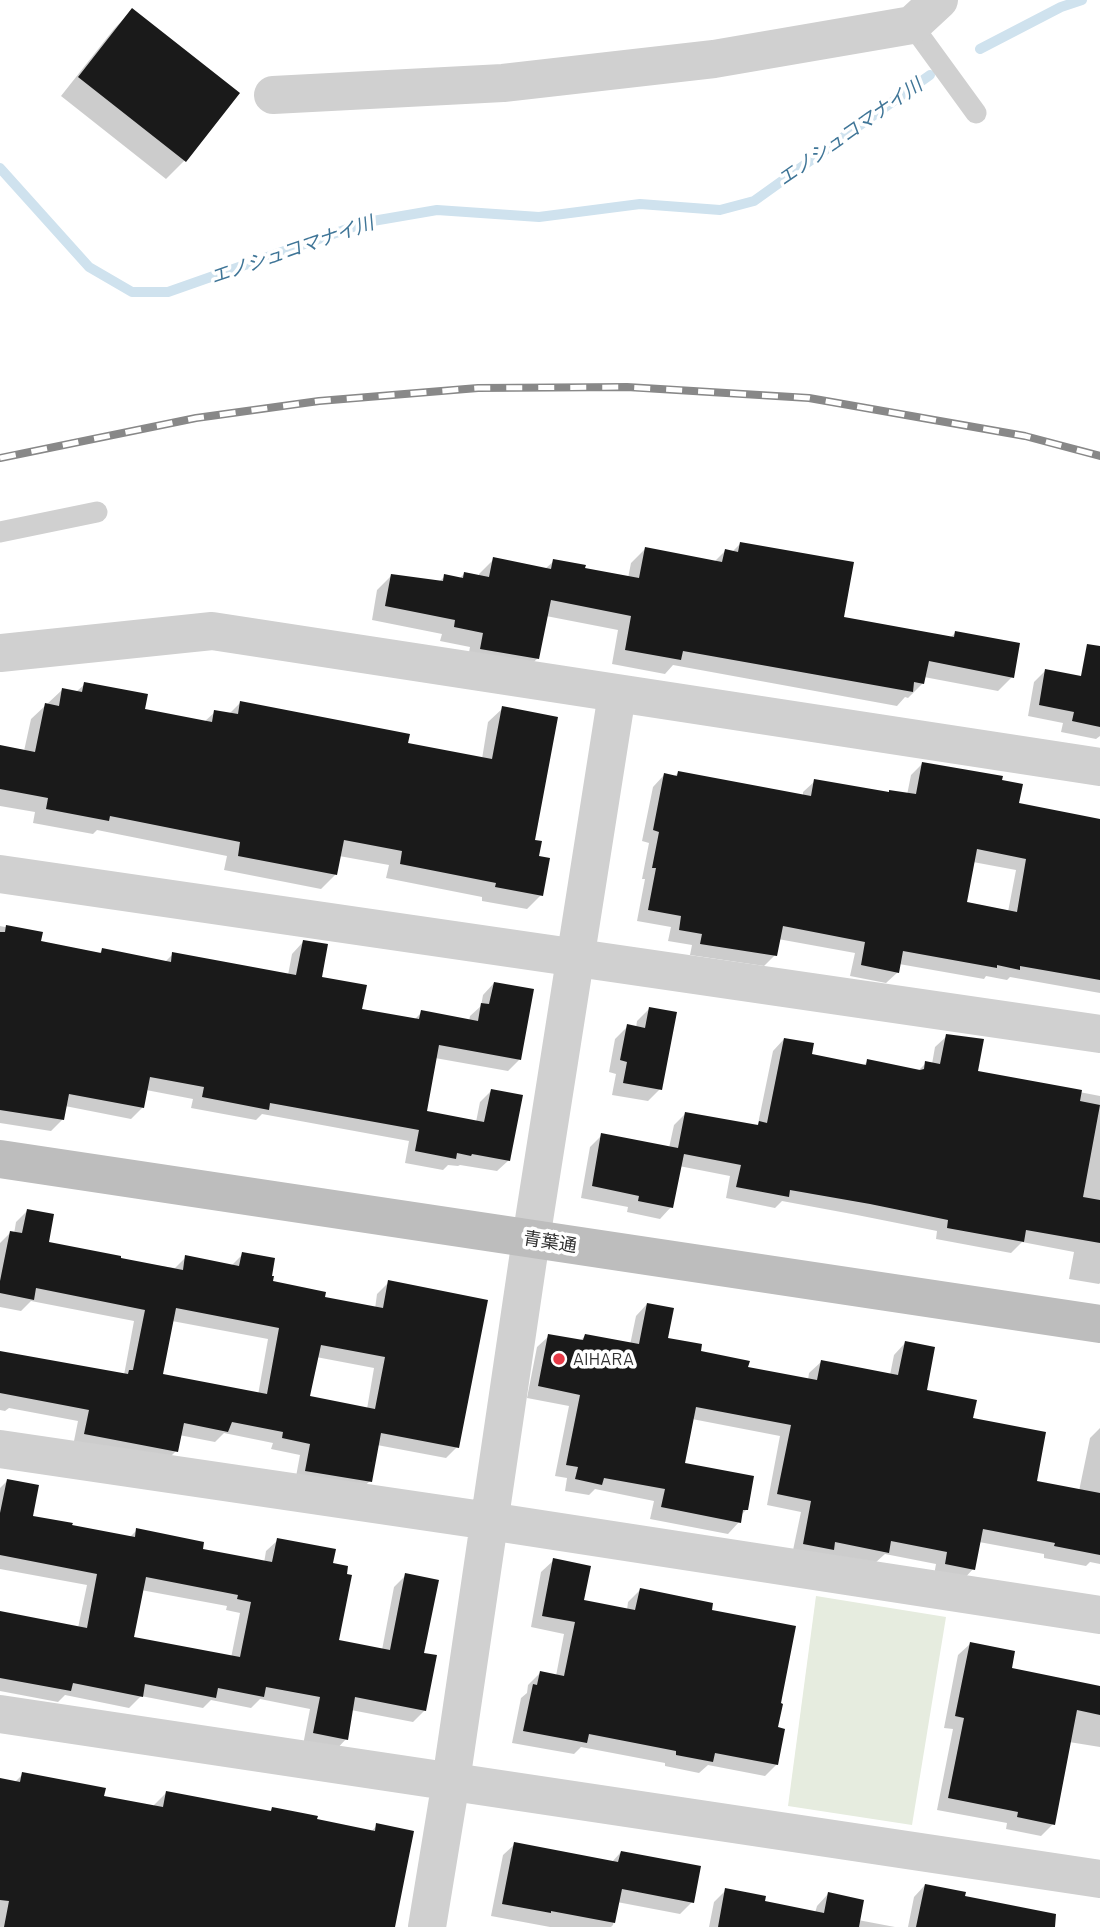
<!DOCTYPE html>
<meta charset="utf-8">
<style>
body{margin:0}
canvas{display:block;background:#fff}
</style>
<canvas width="1100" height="1927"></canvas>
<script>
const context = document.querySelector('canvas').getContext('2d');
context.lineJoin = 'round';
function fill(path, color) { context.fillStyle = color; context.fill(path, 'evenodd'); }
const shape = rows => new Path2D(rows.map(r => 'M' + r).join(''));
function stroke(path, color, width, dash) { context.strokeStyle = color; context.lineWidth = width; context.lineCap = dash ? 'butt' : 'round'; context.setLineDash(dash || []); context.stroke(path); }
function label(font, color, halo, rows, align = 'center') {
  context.font = font + ' Barlow,"Noto Sans JP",sans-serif'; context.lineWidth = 7; context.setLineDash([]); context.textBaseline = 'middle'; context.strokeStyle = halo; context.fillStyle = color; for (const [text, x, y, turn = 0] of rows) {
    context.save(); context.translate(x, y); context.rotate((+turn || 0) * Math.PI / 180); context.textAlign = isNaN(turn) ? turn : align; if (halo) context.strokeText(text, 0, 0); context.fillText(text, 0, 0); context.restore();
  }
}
fill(shape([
 [816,1596,946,1617,912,1825,788,1806]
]), '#e6ecdf');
fill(shape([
 [132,10,237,93,184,161,166,179,61,96,114,29],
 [740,544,842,618,950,638,955,633,1012,677,998,691,924,677,923,683,908,698,905,697,897,706,673,665,665,674,612,664,618,630,546,616,538,658,523,672,467,663,470,647,440,641,442,634,372,620,377,590,391,576,439,582,445,576,459,579,464,574,479,577,479,574,494,559,545,569,554,561,583,569,628,578,631,563,645,549,714,562,725,551,732,552],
 [1045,671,1100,681,1100,736,1096,739,1061,732,1063,723,1028,716,1034,682],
 [85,684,143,710,204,722,215,712,229,714,241,702,406,744,482,759,488,722,503,708,537,857,541,895,527,909,482,901,482,897,386,878,389,865,339,856,335,875,321,889,224,870,227,856,97,830,93,834,33,823,35,812,0,806,0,747,24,751,31,719,62,690,76,692],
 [922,764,1000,782,1017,804,1100,820,1100,993,1010,977,1007,980,986,976,984,979,899,964,898,972,886,983,850,976,855,953,778,939,775,955,764,966,690,955,692,945,668,941,671,927,637,921,645,879,642,879,649,843,642,841,653,787,664,775,674,777,678,773,803,796,803,792,815,781,887,794,907,795,911,775],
 [973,862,1016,870,1008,912,964,904],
 [0,926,40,934,39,942,99,954,102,950,165,962,173,954,288,975,292,954,303,942,320,979,360,1010,414,1020,422,1012,469,1021,470,1016,481,1006,483,995,494,983,519,1060,508,1071,435,1058,425,1112,476,1122,480,1102,491,1091,509,1160,497,1171,460,1165,458,1166,448,1165,443,1170,405,1163,409,1141,262,1114,256,1120,191,1108,193,1099,146,1090,143,1107,131,1119,65,1106,62,1120,51,1131,0,1123],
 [649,1009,660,1089,648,1101,612,1095,616,1074,609,1072,615,1039,628,1026,636,1028,637,1021],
 [947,1036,976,1072,1100,1096,1100,1283,1099,1284,1069,1279,1074,1252,1022,1242,1011,1253,936,1239,937,1231,857,1215,782,1201,775,1208,726,1198,730,1176,679,1166,671,1207,660,1219,627,1212,628,1207,581,1198,590,1147,602,1135,669,1148,674,1125,685,1114,756,1127,758,1124,773,1051,784,1039,810,1056,863,1066,868,1061,918,1071,926,1063,932,1064,935,1047],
 [27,1211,47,1243,119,1260,175,1268,186,1257,231,1266,243,1254,271,1283,323,1299,375,1309,377,1294,389,1282,457,1447,446,1458,377,1445,370,1481,358,1492,295,1482,300,1455,271,1449,273,1443,224,1433,215,1442,179,1435,176,1451,165,1462,73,1446,78,1421,9,1408,5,1411,0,1410,0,1353,124,1375,134,1321,31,1301,21,1311,0,1307,0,1243,10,1233,14,1234,16,1222],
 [172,1321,268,1339,258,1395,161,1376],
 [316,1357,374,1368,367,1409,308,1397],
 [647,1304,666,1339,699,1353,746,1368,808,1380,809,1373,821,1362,890,1375,894,1355,905,1343,924,1391,971,1420,1035,1482,1079,1491,1090,1438,1100,1428,1100,1564,1090,1562,1086,1566,1044,1558,1044,1554,979,1542,973,1569,962,1581,934,1575,936,1564,885,1554,875,1563,792,1555,801,1512,767,1505,780,1436,692,1419,683,1464,746,1510,741,1515,739,1522,728,1534,650,1519,654,1501,595,1489,589,1495,565,1491,567,1478,555,1476,569,1406,527,1398,537,1347,549,1336,579,1342,585,1336,630,1345,636,1316],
 [7,1481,31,1517,129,1538,137,1530,200,1551,264,1563,266,1551,278,1540,331,1564,337,1641,382,1650,394,1587,406,1575,422,1654,425,1710,413,1722,351,1710,346,1739,335,1751,303,1745,310,1709,260,1699,251,1708,211,1700,203,1708,141,1696,129,1708,65,1695,58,1702,0,1691,0,1613,78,1628,87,1585,0,1569,0,1488],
 [141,1590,227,1606,226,1610,240,1613,231,1658,132,1638],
 [554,1560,582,1601,627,1610,628,1602,640,1590,710,1611,776,1729,777,1764,765,1776,708,1765,699,1773,665,1766,665,1763,581,1747,574,1754,512,1743,521,1698,527,1693,528,1685,540,1673,556,1676,564,1634,531,1627,541,1572],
 [970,1644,1010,1670,1100,1687,1100,1747,1069,1742,1053,1824,1041,1836,1006,1829,1007,1823,937,1810,953,1729,944,1728,958,1655],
 [23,1774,102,1797,154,1808,154,1805,166,1793,269,1813,272,1809,315,1821,371,1832,377,1825,393,1927,0,1927,0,1780,14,1783],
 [515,1844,611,1863,621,1852,692,1902,680,1914,617,1902,613,1925,611,1927,550,1927,491,1916,503,1855],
 [925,1885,963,1898,1048,1927,908,1927,914,1897],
 [726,1890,763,1903,815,1913,817,1906,828,1894,858,1920,895,1927,709,1927,714,1902]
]), '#0003');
stroke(shape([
 [980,49,1061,7,1082,0],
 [0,168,89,267,132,292,168,292,367,222,437,210,539,217,640,204,720,210,754,201,930,75]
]), '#cfe2ee', 10);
fill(shape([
 [132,8,240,93,186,162,78,77],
 [740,542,854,562,844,617,954,637,955,631,1020,643,1014,678,929,661,924,684,914,682,913,692,683,651,681,660,625,650,631,616,551,600,539,659,480,649,483,633,454,627,455,620,385,606,391,574,443,581,444,574,463,578,464,572,489,577,493,557,551,569,553,559,586,565,585,568,639,578,645,547,722,562,725,549,738,552],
 [1087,644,1100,646,1100,727,1072,721,1074,712,1039,705,1045,669,1081,676],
 [84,682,148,694,145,709,212,722,214,710,238,714,240,701,410,734,408,743,492,759,502,706,558,717,535,840,542,841,539,856,550,858,543,896,495,887,496,883,400,864,402,851,344,840,337,875,238,856,240,842,110,816,109,821,46,809,48,798,0,789,0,745,35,752,45,703,59,706,62,688,82,692],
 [922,762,1003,776,1002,780,1023,784,1019,803,1100,819,1100,980,1020,966,1020,970,997,965,997,968,903,951,899,973,861,965,865,942,783,926,777,956,700,944,702,934,679,930,681,916,648,910,656,868,652,868,659,832,653,830,664,773,677,776,678,771,811,796,814,779,889,792,889,790,916,794],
 [977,849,1026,859,1017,912,967,902],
 [6,925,43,932,41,941,101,953,102,948,171,962,172,952,296,975,303,940,328,944,322,977,367,985,362,1009,419,1019,421,1010,478,1021,481,1003,489,1004,494,982,534,989,521,1060,439,1045,427,1111,484,1122,491,1089,523,1095,510,1161,472,1154,471,1156,457,1153,456,1159,415,1151,419,1130,270,1103,269,1110,202,1097,204,1087,150,1077,144,1108,69,1094,64,1120,0,1110,0,932,5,932],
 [649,1007,677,1012,662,1090,623,1083,627,1062,620,1060,627,1024,645,1028],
 [946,1034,984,1039,978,1071,1082,1090,1080,1101,1100,1105,1083,1197,1100,1200,1100,1243,1026,1230,1024,1242,947,1228,948,1220,870,1204,790,1190,789,1197,736,1187,741,1165,684,1154,673,1208,638,1201,639,1196,592,1186,601,1133,678,1148,685,1112,758,1125,759,1121,767,1123,784,1038,814,1043,812,1054,866,1065,867,1059,920,1070,924,1069,925,1061,940,1064],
 [27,1209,54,1214,49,1242,121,1256,121,1258,183,1270,185,1255,239,1266,242,1252,275,1258,272,1276,274,1276,273,1281,326,1292,325,1297,383,1308,388,1280,488,1300,459,1448,381,1433,372,1482,305,1471,310,1444,282,1438,283,1432,232,1422,228,1432,184,1423,178,1452,84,1434,89,1410,0,1393,0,1351,128,1374,129,1370,133,1370,145,1310,36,1288,34,1300,0,1293,0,1281,10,1231,22,1233],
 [176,1308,279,1328,267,1394,163,1374],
 [321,1345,385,1357,375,1409,310,1396],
 [647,1303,674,1308,668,1338,702,1344,701,1351,750,1361,748,1367,817,1380,821,1360,898,1375,905,1341,935,1347,927,1390,977,1400,973,1418,1046,1432,1037,1481,1100,1493,1100,1555,1054,1546,1055,1543,983,1529,975,1570,945,1564,947,1552,891,1541,889,1553,835,1542,834,1550,803,1544,811,1501,777,1494,791,1425,696,1407,685,1463,754,1476,748,1510,743,1510,741,1523,661,1507,665,1489,604,1478,602,1485,575,1479,578,1467,566,1465,580,1395,538,1386,548,1334,583,1340,585,1334,639,1344],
 [7,1479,39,1485,33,1516,73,1523,72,1525,135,1537,136,1528,204,1542,203,1549,272,1562,277,1538,336,1549,333,1563,348,1566,347,1574,352,1575,339,1640,390,1650,405,1573,439,1580,424,1653,437,1655,426,1711,355,1697,348,1740,313,1733,320,1697,266,1687,264,1697,218,1688,216,1698,145,1684,143,1697,73,1683,71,1691,0,1678,0,1611,87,1628,97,1574,0,1555,0,1513],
 [146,1577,238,1595,237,1599,251,1602,240,1657,134,1637],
 [553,1558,591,1566,584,1600,635,1610,640,1588,713,1603,712,1610,796,1626,781,1703,783,1704,778,1727,785,1729,778,1765,715,1753,713,1762,676,1755,676,1751,589,1734,587,1743,523,1731,533,1684,537,1685,540,1671,564,1676,575,1622,542,1616],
 [970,1642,1015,1651,1012,1668,1100,1686,1100,1715,1077,1710,1055,1825,1017,1817,1018,1812,948,1798,964,1718,955,1716],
 [22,1772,106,1788,104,1796,163,1807,166,1791,271,1811,272,1807,318,1816,317,1819,375,1831,376,1823,414,1831,395,1927,4,1927,9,1901,0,1900,0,1778,20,1782],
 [514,1842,618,1862,621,1851,701,1866,694,1903,622,1889,615,1923,551,1911,551,1913,502,1904],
 [925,1884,966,1892,965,1896,1056,1914,1055,1927,916,1927],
 [725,1888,766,1896,765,1901,824,1913,828,1892,864,1900,859,1927,718,1927]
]), '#1a1a1a');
stroke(shape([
 [912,25,976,113],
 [0,532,97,512]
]), '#d0d0d0', 21);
stroke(shape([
 [273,95,503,83,714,59,912,25,939,0],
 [0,653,212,631,1100,767],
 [0,874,1100,1034],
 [0,1449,489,1521,1100,1615],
 [0,1714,1100,1879],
 [427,1927,451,1781,531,1239,617,694]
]), '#d0d0d0', 38);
stroke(shape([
 [0,1159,1100,1324]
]), '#bdbdbd', 38);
const rail = shape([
 [0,458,196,418,319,401,478,388,627,387,809,398,1025,436,1100,456]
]);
stroke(rail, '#888', 8);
stroke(rail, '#fff', 5, [16]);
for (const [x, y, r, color] of [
 [559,1359,7,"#e63946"]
]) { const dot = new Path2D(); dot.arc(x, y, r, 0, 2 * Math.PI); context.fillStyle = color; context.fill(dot); stroke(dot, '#fff', 2.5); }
label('18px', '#333', '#fff', [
 ["青葉通",550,1242,9]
]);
label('18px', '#333', '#fff', [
 ["AIHARA",573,1359]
], 'left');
label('italic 19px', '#3f7597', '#fff', [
 ["エノシュコマナイ川",850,132,-35],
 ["エノシュコマナイ川",292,250,-19]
]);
</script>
